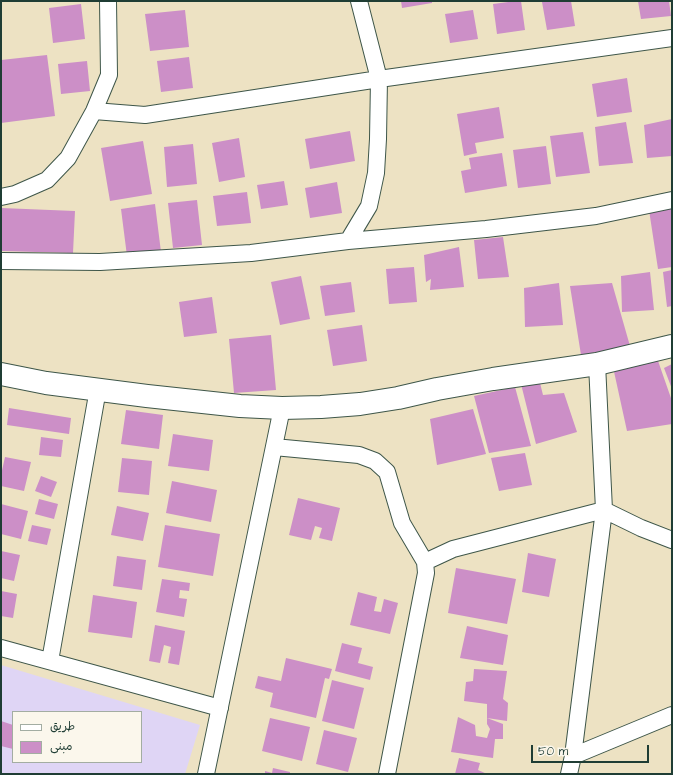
<!DOCTYPE html>
<meta charset="utf-8">
<style>
body{margin:0}
#map{position:relative;width:673px;height:775px;overflow:hidden;background:#ede2c3;font-family:"Architects Daughter","Playpen Sans Arabic",sans-serif}
canvas{display:block}
.frame{position:absolute;inset:0;border:2px solid #1f3d34;pointer-events:none}
.legend{position:absolute;left:12px;top:711px;width:130px;height:52px;box-sizing:border-box;background:#fbf7ec;border:1px solid #a3ada2;margin:0;padding:5px 7px;list-style:none;font-size:12px;color:#1f3d34}
.legend li{display:flex;align-items:center;gap:8px;height:20px}
.legend b{width:20px;border:1px solid #a3ada2}
.scale{position:absolute;left:531px;top:745px;width:118px;height:18px;box-sizing:border-box;border:2px solid #1f3d34;border-top:0;padding-left:5px;font-size:12px;line-height:14px;white-space:nowrap;color:#1f3d34;-webkit-text-stroke:3px #fbf7ec;paint-order:stroke}
</style>
<div id="map">
<canvas width="673" height="775"></canvas>
<div class="frame"></div>
<ul class="legend">
<li><b style="height:5px;background:#fff"></b>طريق</li>
<li><b style="height:11px;background:#cc8fc7"></b>مبنى</li>
</ul>
<div class="scale">50 m</div>
</div>
<script>
const context = document.querySelector('canvas').getContext('2d');
context.lineJoin = 'round';
function fill(path, color) { context.fillStyle = color; context.fill(path, 'evenodd'); }
const shape = rows => new Path2D(rows.map(r => 'M' + r).join(''));
function stroke(path, color, width, dash) { context.strokeStyle = color; context.lineWidth = width; context.lineCap = dash ? 'butt' : 'round'; context.setLineDash(dash || []); context.stroke(path); }
fill(shape([
 [1,665,200,725,185,774,1,774],
 [13,712,141,712,141,762,13,762]
]), '#dfd5f5');
fill(shape([
 [401,1,432,1,432,3,402,8],
 [516,1,521,1,525,30,497,34,493,4],
 [548,1,571,1,575,26,547,30,542,2],
 [638,1,669,1,671,16,641,19],
 [81,4,85,39,53,43,49,8],
 [185,10,189,47,150,51,145,14],
 [473,10,478,39,450,43,445,14],
 [47,55,55,116,1,123,1,60],
 [189,57,193,88,161,92,157,61],
 [87,61,90,91,61,94,58,64],
 [627,78,632,112,597,117,592,84],
 [499,107,504,138,475,143,477,153,464,156,457,114],
 [672,119,672,156,647,158,644,125],
 [626,122,633,163,599,166,595,127],
 [350,131,355,161,310,169,305,139],
 [583,132,590,173,556,177,550,136],
 [239,138,245,177,219,182,212,143],
 [143,141,152,194,110,201,101,148],
 [193,144,197,184,167,187,164,147],
 [546,146,551,184,518,188,513,150],
 [502,153,507,186,465,193,461,171,471,169,469,158],
 [284,181,288,205,261,209,257,185],
 [337,182,342,213,310,218,305,188],
 [247,192,251,223,217,226,213,196],
 [197,200,202,245,173,248,168,203],
 [155,204,161,252,127,256,121,209],
 [1,208,75,211,73,253,1,251],
 [672,208,672,267,658,269,649,210],
 [503,237,509,277,478,279,474,240],
 [459,247,464,287,430,290,431,279,426,282,424,255],
 [414,267,417,302,389,304,386,269],
 [672,270,672,306,667,307,663,272],
 [650,272,654,310,622,312,621,276],
 [301,276,310,319,280,325,271,282],
 [351,282,355,312,325,316,320,286],
 [559,283,563,325,525,327,524,288],
 [612,283,630,346,581,355,570,286],
 [212,297,217,333,184,337,179,302],
 [362,325,367,361,333,366,327,330],
 [271,335,276,390,234,393,229,339],
 [657,358,672,401,672,424,627,431,613,367],
 [672,364,672,389,664,368],
 [539,379,543,395,564,393,577,432,536,444,521,384],
 [515,387,531,446,489,453,474,396],
 [9,408,71,418,69,434,7,425],
 [473,409,486,454,437,465,430,419],
 [126,410,163,415,159,449,121,444],
 [173,434,213,440,209,471,168,466],
 [41,437,63,440,61,457,39,455],
 [525,453,532,485,499,491,491,458],
 [5,457,31,462,24,491,1,486,1,475],
 [122,458,152,461,149,495,118,492],
 [41,476,57,482,51,497,35,491],
 [172,481,217,490,211,522,166,513],
 [298,498,340,508,332,541,319,538,322,528,315,526,311,540,289,535],
 [39,499,58,504,54,519,35,514],
 [1,504,28,511,21,539,1,534],
 [117,506,149,513,143,541,111,535],
 [32,525,51,529,47,545,28,541],
 [165,525,220,534,213,576,158,567],
 [1,551,20,555,14,581,1,578],
 [528,553,556,559,549,597,522,592],
 [117,556,146,560,142,590,113,586],
 [456,568,516,579,507,624,448,613],
 [162,579,190,583,189,591,180,590,179,598,187,599,184,617,156,612],
 [1,591,17,594,13,618,1,616],
 [358,592,377,597,374,611,381,612,384,599,398,603,390,634,350,625],
 [93,595,137,602,132,638,88,632],
 [155,625,185,631,179,665,168,663,171,647,164,645,160,663,149,661],
 [467,626,508,635,503,665,460,658],
 [342,643,362,648,358,663,373,667,370,680,335,671],
 [286,658,332,669,329,679,325,678,316,718,270,707,273,693,255,688,258,676,281,681],
 [474,669,507,671,503,699,508,703,507,721,487,718,487,704,464,701,466,682,473,681],
 [332,680,364,688,354,729,322,721],
 [458,717,475,725,476,736,487,738,490,729,487,724,487,718,503,724,503,739,495,739,493,758,451,752],
 [270,718,310,727,302,761,262,751],
 [1,721,13,725,13,749,1,746],
 [324,730,357,738,348,772,316,764],
 [459,758,480,763,478,770,487,774,455,774],
 [273,768,290,772,290,774,265,774,265,771,272,773]
]), '#cc8fc7');
const street = shape([
 [94,111,145,115,379,79,672,38],
 [1,197,15,194,47,180,68,158,94,111,109,75,108,1],
 [348,241,369,206,376,173,378,139,379,79,359,1],
 [1,261,100,262,251,253,348,241,486,229,596,216,672,200],
 [274,447,359,455,375,461,387,472,402,523,425,562],
 [1,648,220,708],
 [50,661,98,389],
 [573,756,672,715],
 [206,774,282,408],
 [387,774,426,573,425,562,453,549,604,510,641,528,672,540],
 [569,774,573,756,604,510,597,364]
]);
const secondary = shape([
 [1,374,46,383,147,396,240,406,282,408,321,407,360,404,398,398,437,389,493,379,597,364,672,346]
]);
stroke(street, '#3e5649', 18);
stroke(secondary, '#3e5649', 24);
stroke(street, '#fff', 16);
stroke(secondary, '#fff', 22);
</script>
